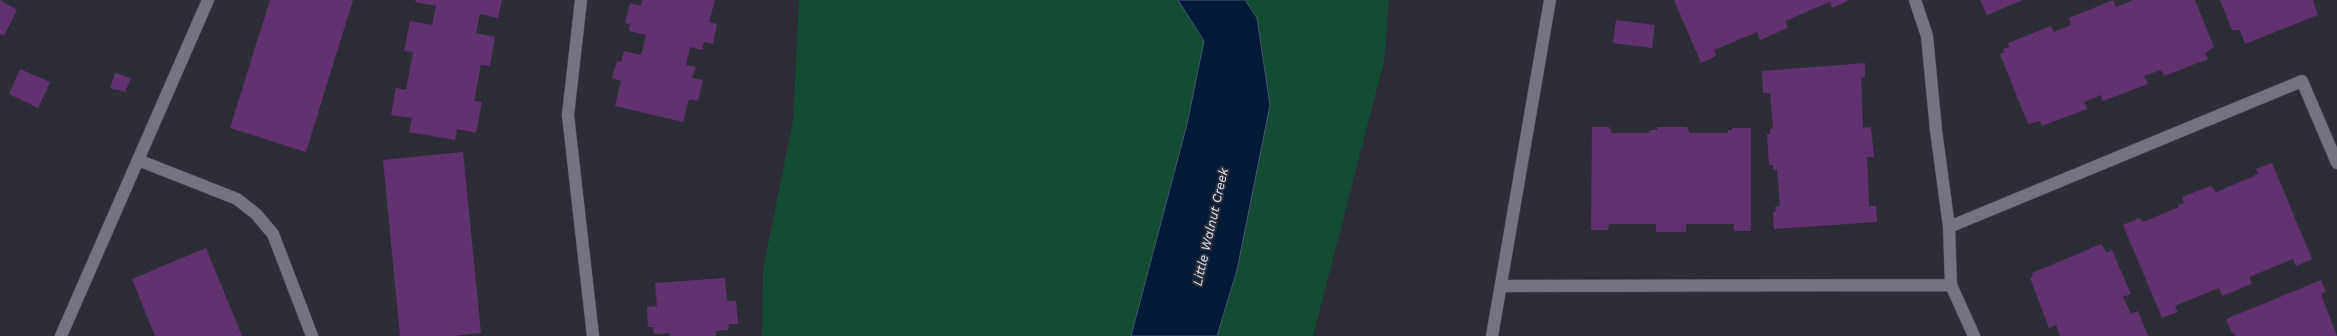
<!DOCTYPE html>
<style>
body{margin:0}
canvas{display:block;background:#2d2d38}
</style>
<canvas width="2337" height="336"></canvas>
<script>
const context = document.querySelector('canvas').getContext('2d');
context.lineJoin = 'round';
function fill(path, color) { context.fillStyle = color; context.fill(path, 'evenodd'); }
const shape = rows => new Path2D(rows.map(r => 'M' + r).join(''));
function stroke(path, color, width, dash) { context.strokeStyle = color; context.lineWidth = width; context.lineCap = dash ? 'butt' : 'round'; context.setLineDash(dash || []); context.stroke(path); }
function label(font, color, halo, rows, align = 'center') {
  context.font = font + ' "Work Sans",sans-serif'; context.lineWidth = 4; context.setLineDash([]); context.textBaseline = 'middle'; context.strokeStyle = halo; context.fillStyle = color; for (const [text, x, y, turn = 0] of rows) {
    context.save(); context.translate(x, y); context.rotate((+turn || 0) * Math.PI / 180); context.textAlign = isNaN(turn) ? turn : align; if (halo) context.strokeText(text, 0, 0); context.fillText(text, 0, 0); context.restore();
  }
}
fill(shape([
 [799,0,1389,0,1384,61,1313,336,762,336,763,270,793,121]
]), '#144b33');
const water = shape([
 [1178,0,1245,0,1257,18,1270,105,1237,270,1217,336,1131,336,1187,124,1204,41,1178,0]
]);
fill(water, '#001a38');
stroke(water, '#44576e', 1);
fill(shape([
 [0,0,17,10,4,36,0,34],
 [270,0,353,0,306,152,230,128],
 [416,0,502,0,498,18,480,14,476,33,495,37,490,66,481,65,474,101,482,102,476,133,457,129,455,140,409,132,412,118,391,115,396,88,406,90,413,52,404,51,410,21,432,25,436,6,415,2],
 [642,0,715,0,709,22,717,24,713,44,704,42,702,50,690,47,686,65,696,67,692,78,703,80,698,101,689,99,683,122,615,106,621,81,612,78,617,61,621,62,624,51,641,55,646,35,629,31,630,24,625,23,630,3,641,6],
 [1674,0,1847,0,1848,1,1832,8,1830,2,1827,3,1785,21,1788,28,1760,40,1757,32,1714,50,1716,56,1701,63],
 [1980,0,2023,0,1987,15],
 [2113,0,2116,7,2133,0,2195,0,2214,47,2205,53,2208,59,2164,76,2161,70,2144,76,2148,84,2103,101,2101,95,2084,102,2087,109,2042,126,2040,121,2028,124,2000,54,2004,53,2003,49,2009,47,2008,43,2051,26,2054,32,2071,25,2069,18],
 [2220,0,2313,0,2318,15,2245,44,2240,30,2232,30],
 [1616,20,1655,25,1652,48,1613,43],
 [1865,63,1865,77,1861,78,1863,128,1871,127,1874,157,1867,157,1869,206,1876,206,1877,222,1774,229,1773,212,1776,211,1775,207,1780,206,1777,170,1773,170,1773,165,1769,165,1767,134,1770,134,1770,129,1773,128,1770,93,1763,93,1762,71],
 [20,69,50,82,38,108,9,94],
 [115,73,131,78,125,92,110,88],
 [1592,127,1609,127,1612,133,1649,133,1650,130,1657,130,1657,127,1687,127,1690,133,1728,133,1728,130,1732,130,1732,128,1751,128,1751,231,1734,231,1734,224,1686,224,1686,232,1656,232,1656,224,1609,224,1608,230,1591,230],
 [463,152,481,333,453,336,400,336,383,160],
 [2272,163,2312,259,2296,266,2293,259,2249,277,2252,284,2222,296,2219,288,2175,306,2178,312,2162,318,2123,225,2139,218,2143,222,2179,207,2178,205,2184,203,2182,197,2211,186,2216,192,2252,177,2258,173,2256,169],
 [2101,244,2107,253,2112,250,2131,294,2123,297,2131,314,2138,311,2148,336,2060,336,2056,325,2049,328,2030,278,2033,276,2032,273],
 [206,248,242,336,155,336,132,279],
 [725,278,727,301,736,301,738,324,729,324,728,330,716,331,716,336,670,336,670,333,654,334,653,327,648,327,647,307,657,306,655,283],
 [2321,280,2326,292,2321,294,2337,336,2235,336,2234,333,2232,333,2226,319]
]), '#623170');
const lane = shape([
 [581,0,568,115,593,336],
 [1915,0,1927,36,1936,130,1949,227],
 [138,160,237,199,256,214,273,234,312,336],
 [1501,286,1951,285],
 [61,336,208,0],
 [1492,336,1550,0],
 [1974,336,1951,285,1949,227,2302,81,2337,163]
]);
stroke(lane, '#4b4b54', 13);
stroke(lane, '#747481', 12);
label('italic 13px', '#d6e5f6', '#2d2d38', [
 ["Little Walnut Creek",1211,227,-77]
]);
</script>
